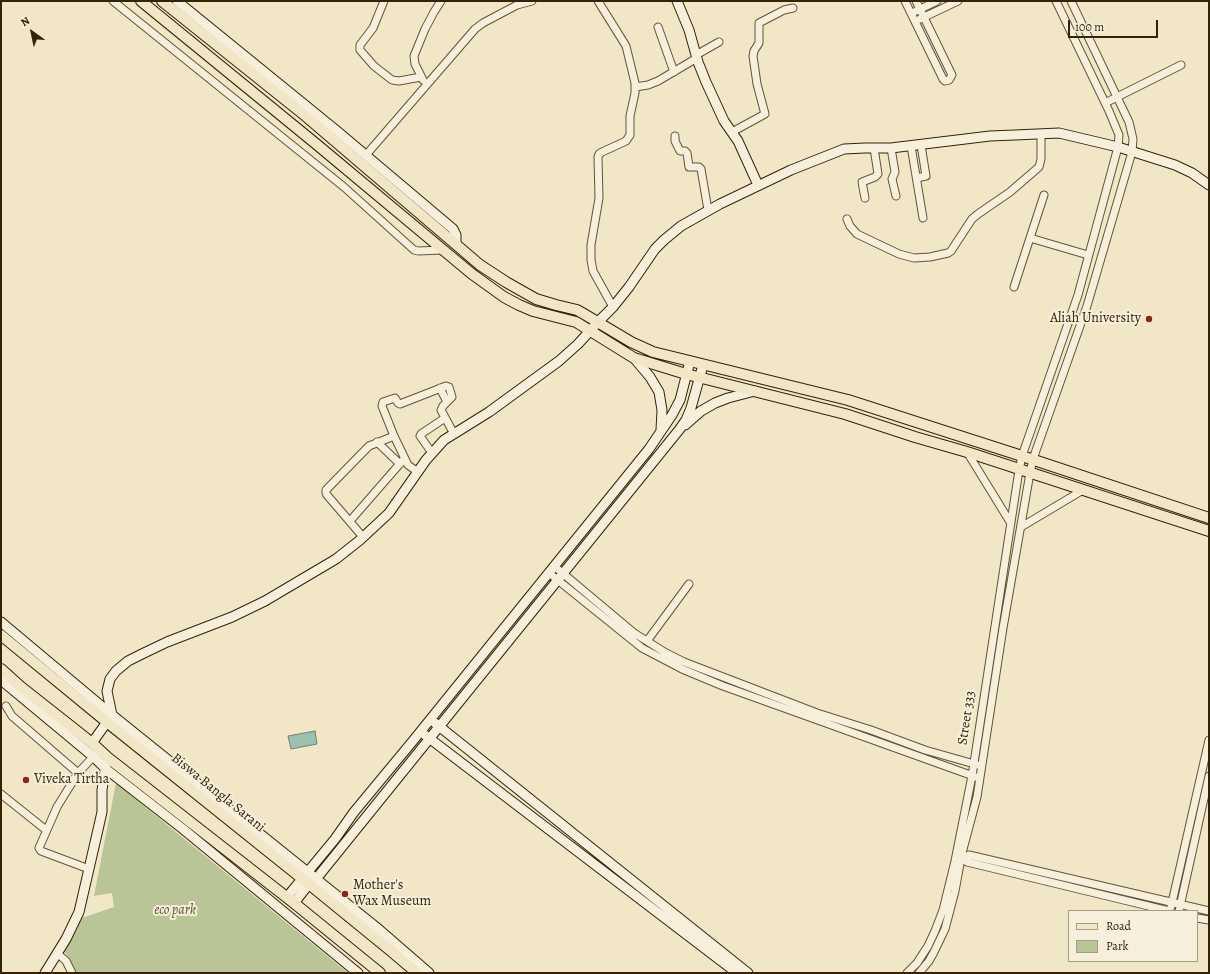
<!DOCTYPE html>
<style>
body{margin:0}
#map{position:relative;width:1210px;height:974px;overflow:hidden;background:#f1e7c7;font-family:Alegreya,serif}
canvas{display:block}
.frame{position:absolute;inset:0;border:2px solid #352207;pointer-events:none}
.legend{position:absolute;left:1068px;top:910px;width:130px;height:52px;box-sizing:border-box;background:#f6efdb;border:1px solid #a99d86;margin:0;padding:5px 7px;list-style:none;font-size:12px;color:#352207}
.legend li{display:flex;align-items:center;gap:8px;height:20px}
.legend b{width:20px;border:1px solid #a99d86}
.north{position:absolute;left:12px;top:12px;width:40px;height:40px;-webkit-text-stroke:3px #f6efdb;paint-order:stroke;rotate:327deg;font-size:11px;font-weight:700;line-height:16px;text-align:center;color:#352207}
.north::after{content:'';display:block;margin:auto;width:14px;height:18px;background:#352207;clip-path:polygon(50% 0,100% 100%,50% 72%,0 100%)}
.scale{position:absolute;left:1068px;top:20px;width:90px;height:18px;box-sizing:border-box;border:2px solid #352207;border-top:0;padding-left:5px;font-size:12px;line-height:14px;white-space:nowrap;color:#352207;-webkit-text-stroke:3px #f6efdb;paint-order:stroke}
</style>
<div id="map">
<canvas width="1210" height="974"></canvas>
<div class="frame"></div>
<ul class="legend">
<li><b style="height:5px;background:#f1e7c7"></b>Road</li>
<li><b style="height:11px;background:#b9c596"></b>Park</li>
</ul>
<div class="north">N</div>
<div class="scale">100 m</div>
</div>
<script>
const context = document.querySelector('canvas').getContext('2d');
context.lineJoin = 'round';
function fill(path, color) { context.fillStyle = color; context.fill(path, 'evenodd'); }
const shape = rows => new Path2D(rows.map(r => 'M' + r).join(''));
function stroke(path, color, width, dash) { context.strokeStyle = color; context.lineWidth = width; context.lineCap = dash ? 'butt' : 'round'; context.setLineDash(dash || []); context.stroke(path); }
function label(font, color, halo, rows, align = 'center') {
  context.font = font + ' Alegreya,serif'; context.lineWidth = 4; context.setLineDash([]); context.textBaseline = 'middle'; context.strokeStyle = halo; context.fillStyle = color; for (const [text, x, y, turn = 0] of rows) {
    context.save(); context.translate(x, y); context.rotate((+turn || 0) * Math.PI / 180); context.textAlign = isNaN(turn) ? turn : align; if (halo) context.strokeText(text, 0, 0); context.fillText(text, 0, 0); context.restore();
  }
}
fill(shape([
 [116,783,348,973,75,973,70,959,63,950,79,919,114,907,112,893,94,896]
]), '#b9c596');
const water = shape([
 [315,731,317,744,291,749,288,736,315,731]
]);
fill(water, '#9bc0b2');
stroke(water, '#72816e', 1);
const street = shape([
 [113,1,344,187,414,250,418,251,442,250],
 [384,1,373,28,360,45,360,50,374,66,392,80,399,81,421,77],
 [598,1,626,46,635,83,635,93,630,116,630,135,626,141,602,152,599,154,598,157,599,198,591,245,591,260,593,271,613,307],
 [905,1,943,79,945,81,949,80,952,75,916,1],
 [916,11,937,1],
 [920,19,958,1],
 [658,27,674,72],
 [696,55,719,42],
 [423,80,415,64,414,56,425,29,434,12,441,1],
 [635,87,648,85,658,81,697,58],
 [1105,103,1181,65],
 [732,132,765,114,757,84,753,56,754,51,759,43,759,23,784,10,793,8],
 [675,136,675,141,680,151,685,151,687,153,689,167,699,167,701,169,708,210],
 [911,146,923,218],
 [891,148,895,172,892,179,896,196],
 [366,155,475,29,483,23,517,5,532,1],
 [917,178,926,176,921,145],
 [865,198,862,182,875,177,878,174,874,148],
 [847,219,850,226,857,234,899,254,914,258,930,257,948,253,951,251,972,219,978,214,1010,192,1039,167,1041,159,1041,134],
 [1030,238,1088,255],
 [1014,287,1044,195],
 [440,388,447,402],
 [394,436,382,406,383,402,395,398,398,403,400,404,446,386,449,387,452,397,443,406,441,410,454,434],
 [377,442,400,464],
 [967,452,1010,522],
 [432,453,420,436,421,434,445,418],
 [350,521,404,459],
 [1021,527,1083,490],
 [363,537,327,495,326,493,326,490,369,446,394,436,408,465,418,472],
 [554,566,634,633,666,653,684,662,817,713,871,730,925,750,978,765],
 [549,573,642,648,682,669,723,686,976,777],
 [647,641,689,584],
 [6,706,12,716,78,773],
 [1,794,46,830],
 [958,858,963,858,967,862,1169,911],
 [963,858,969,855,1209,911],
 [89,869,41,851,39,848,57,807,78,773,93,757],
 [1171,907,1209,740],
 [1179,911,1209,776],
 [1197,918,1209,920],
 [57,953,66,961,72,973],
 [907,973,917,963,928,946,935,931,943,910,955,861,972,776,1019,470,1022,456,1078,295,1118,147,1119,135,1109,111,1056,1],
 [919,973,929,961,934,952,945,929,955,891,962,853,977,797,1003,628,1030,473,1033,459,1087,306,1132,152,1133,139,1129,122,1071,1]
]);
const secondary = shape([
 [177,1,337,131,453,229,456,235,456,244],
 [677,1,689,30,698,62,706,82,724,121,738,141,758,185],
 [634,358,650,377,659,392,662,410,661,430],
 [685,425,701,411,715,403,728,398,755,391],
 [1,622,112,715,376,927,429,973],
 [1,680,95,758,106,769,183,829,358,973],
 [435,723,748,973],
 [425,735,737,973],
 [92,743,112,715,107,691,110,679,116,671,128,661,144,653,167,642,232,617,265,601,336,559,360,540,389,513,426,460,444,440,489,412,559,361,578,344,598,322,613,307,629,287,655,249,664,240,681,226,720,204,791,170,844,149,865,148,891,148,990,136,1015,135,1059,133,1118,147,1175,165,1192,173,1209,185],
 [287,897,335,839,354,812,412,742,649,449,672,415,680,400,690,361],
 [294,903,309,884,316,879,679,430,686,420,691,408,703,365],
 [45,973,66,939,79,912,97,834,102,812,102,790,106,764]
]);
const primary = shape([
 [141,1,315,143,472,274,504,297,519,305,533,311,576,322,634,358,686,374,845,414,915,437,967,452,1209,531],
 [162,1,302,113,480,265,506,282,536,299,556,305,577,310,584,314,631,342,653,352,848,400,1022,456,1209,518],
 [1,635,108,723,309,884,390,950,417,973],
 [1,669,21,687,92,743,107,757,294,903,380,973]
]);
stroke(street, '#645337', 9);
stroke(secondary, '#352207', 11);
stroke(primary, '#352207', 12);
stroke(street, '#f6efdb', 7);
stroke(secondary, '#f6efdb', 9);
stroke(primary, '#f1e7c7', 10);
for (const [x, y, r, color] of [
 [1149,319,4,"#8f2418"],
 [26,780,4,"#8f2418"],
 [345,894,4,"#8f2418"]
]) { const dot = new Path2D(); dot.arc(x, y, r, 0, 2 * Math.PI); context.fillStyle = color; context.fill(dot); stroke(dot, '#f6efdb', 1.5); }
label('14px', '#352207', '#f6efdb', [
 ["Aliah University",1141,319,"right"],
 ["Viveka Tirtha",34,780],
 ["Mother's",353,886],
 ["Wax Museum",353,902]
], 'left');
label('14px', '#352207', '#f6efdb', [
 ["Street 333",967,718,-81],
 ["Biswa Bangla Sarani",218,793,39]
]);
label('italic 14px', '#5d5332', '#f6efdb', [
 ["eco park",175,911]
]);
</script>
